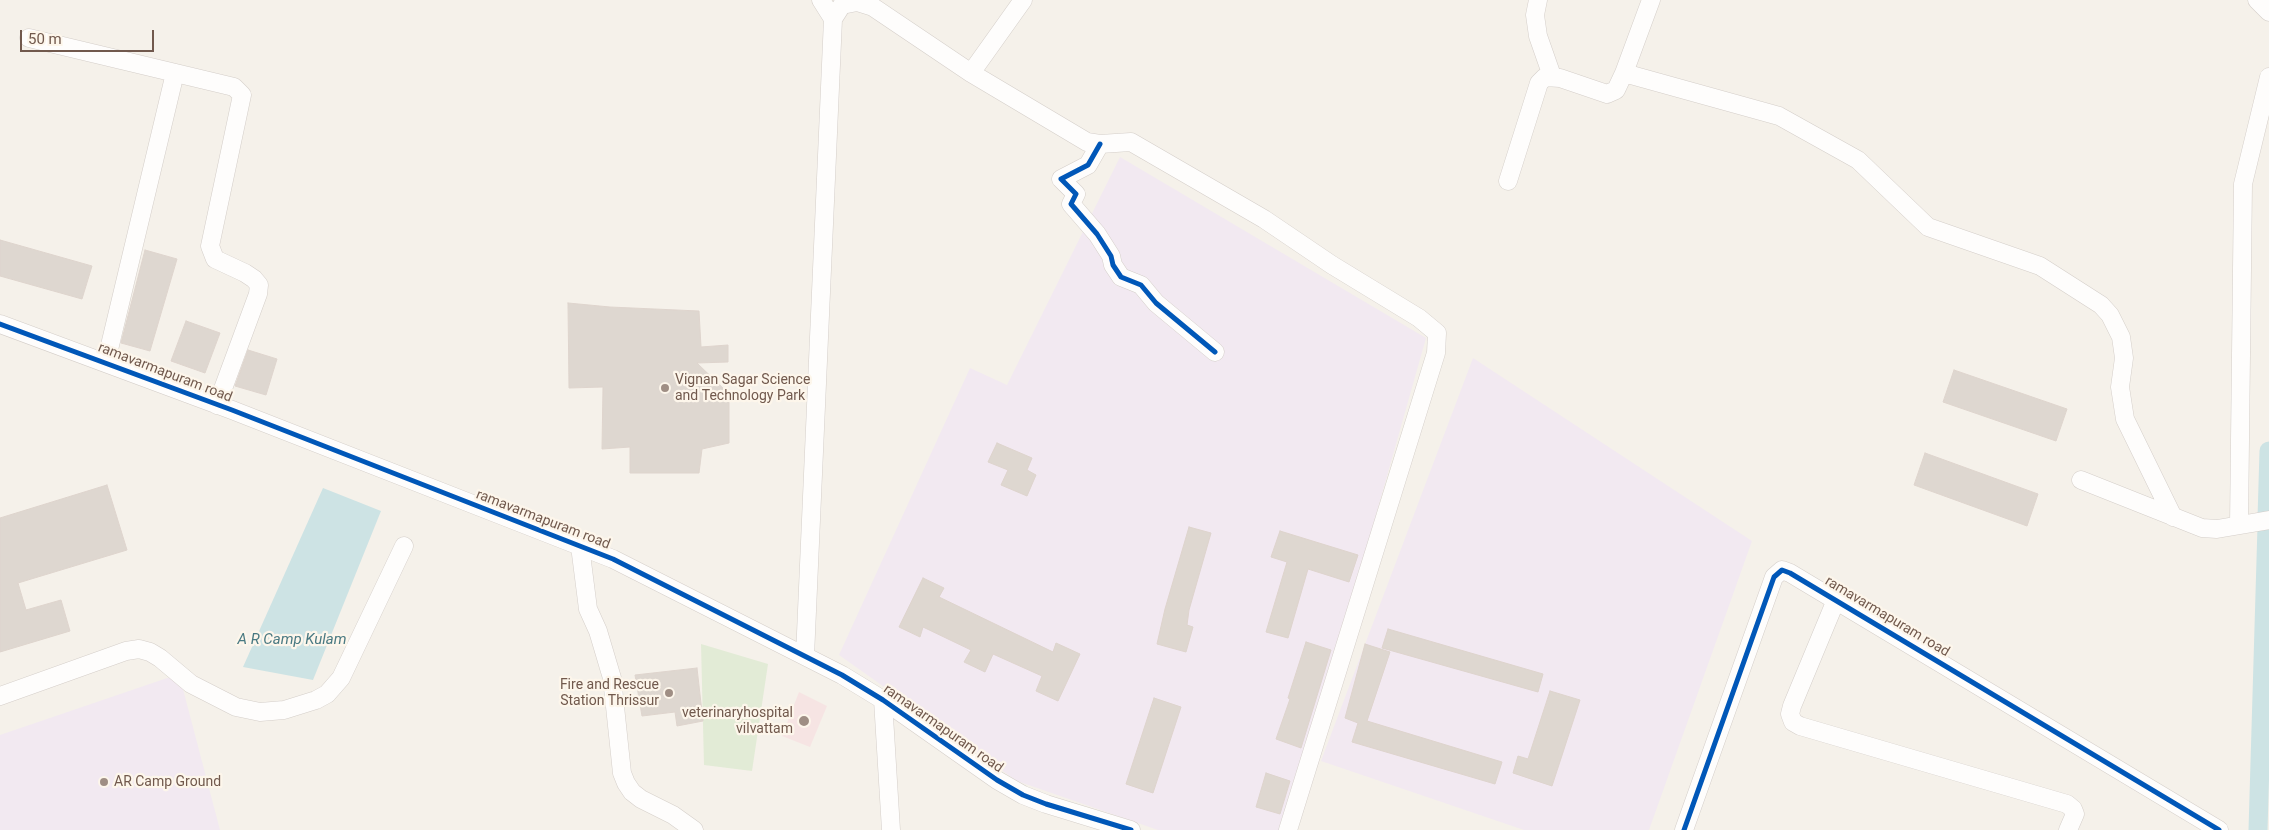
<!DOCTYPE html>
<style>
body{margin:0}
#map{position:relative;width:2269px;height:830px;overflow:hidden;background:#f5f1ea;font-family:Roboto,sans-serif}
canvas{display:block}
.scale{position:absolute;left:20px;top:30px;width:134px;height:22px;box-sizing:border-box;border:2px solid #71594d;border-top:0;padding-left:6px;font-size:15px;line-height:18px;white-space:nowrap;color:#71594d;-webkit-text-stroke:4px #fdf6eb;paint-order:stroke}
</style>
<div id="map">
<canvas width="2269" height="830"></canvas>
<div class="scale">50 m</div>
</div>
<script>
const context = document.querySelector('canvas').getContext('2d');
context.lineJoin = 'round';
function fill(path, color) { context.fillStyle = color; context.fill(path, 'evenodd'); }
const shape = rows => new Path2D(rows.map(r => 'M' + r).join(''));
function stroke(path, color, width, dash) { context.strokeStyle = color; context.lineWidth = width; context.lineCap = dash ? 'butt' : 'round'; context.setLineDash(dash || []); context.stroke(path); }
function label(font, color, halo, rows, align = 'center') {
  context.font = font + ' Roboto,sans-serif'; context.lineWidth = 4.5; context.setLineDash([]); context.textBaseline = 'middle'; context.strokeStyle = halo; context.fillStyle = color; for (const [text, x, y, turn = 0] of rows) {
    context.save(); context.translate(x, y); context.rotate((+turn || 0) * Math.PI / 180); context.textAlign = isNaN(turn) ? turn : align; if (halo) context.strokeText(text, 0, 0); context.fillText(text, 0, 0); context.restore();
  }
}
fill(shape([
 [1120,157,1426,338,1287,830,1158,830,1017,781,839,655,970,368,1007,385],
 [1473,358,1752,541,1649,830,1524,830,1321,761],
 [179,674,220,830,0,830,0,735]
]), '#f2e9f1');
fill(shape([
 [799,692,827,706,810,747,782,736]
]), '#f6e4e3');
fill(shape([
 [701,644,768,664,752,771,704,765]
]), '#e2ebd6');
fill(shape([
 [323,488,381,511,313,680,243,667]
]), '#cde3e4');
stroke(shape([
 [2267,518,2269,451],
 [2258,830,2267,526]
]), '#cde3e4', 19);
const building = shape([
 [0,240,92,266,82,299,0,276,0,240],
 [145,250,177,259,150,351,121,343,145,250],
 [568,303,610,307,699,311,701,347,728,345,728,362,697,363,729,394,729,443,702,449,699,473,630,473,630,447,602,449,603,387,569,388,568,303],
 [186,321,220,333,205,373,171,361,186,321],
 [248,350,277,359,266,395,235,386,248,350],
 [1954,370,2067,409,2056,441,1943,402,1954,370],
 [997,443,1032,458,1027,470,1036,475,1027,496,1001,485,1008,470,988,462,997,443],
 [1925,453,2038,494,2027,526,1914,485,1925,453],
 [107,485,127,550,18,583,26,610,61,600,70,631,0,652,0,518,107,485],
 [1189,527,1211,533,1189,610,1187,625,1193,627,1186,652,1157,644,1165,609,1189,527],
 [1280,531,1358,555,1349,582,1308,569,1288,638,1266,632,1287,562,1271,557,1280,531],
 [923,578,944,588,939,597,1053,652,1056,643,1080,654,1058,701,1036,691,1042,676,993,654,985,672,964,662,971,650,923,627,920,637,899,627,923,578],
 [1388,629,1543,674,1538,692,1382,648,1388,629],
 [1306,642,1331,650,1301,748,1276,739,1290,699,1288,698,1306,642],
 [1365,644,1390,652,1367,721,1502,762,1495,784,1352,742,1358,723,1345,718,1365,644],
 [697,668,703,721,677,726,675,712,642,716,635,675,697,668],
 [1550,691,1580,700,1552,786,1513,773,1518,756,1528,759,1550,691],
 [1154,698,1181,707,1153,793,1126,784,1154,698],
 [1266,773,1290,781,1280,814,1256,807,1266,773]
]);
fill(building, '#ded7d0');
stroke(building, '#ded4cd', 1);
const minor = shape([
 [821,0,833,19],
 [1538,0,1535,15,1538,36,1552,76],
 [2257,0,2269,12],
 [29,38,234,87,242,95,210,246,215,259,245,273,254,279,259,285,258,294,217,405],
 [971,73,1023,0],
 [1624,73,1651,0],
 [1100,144,1088,165,1061,179,1076,194,1071,204,1097,234,1111,256,1113,265,1121,277,1141,285,1156,303,1215,352],
 [1508,181,1539,83,1545,77,1560,78,1607,94,1616,90,1624,73,1779,116,1858,160,1928,227,2040,266,2101,305,2110,315,2121,337,2124,358,2120,387,2125,419,2173,517],
 [0,324,232,410,613,559,842,675,883,700,997,780,1023,795,1046,804,1131,830],
 [106,362,175,73],
 [2081,480,2202,528,2217,529,2269,520],
 [2239,525,2243,184,2269,77],
 [580,546,588,609,598,631,612,678,622,773,626,783,632,792,641,799,673,815,694,830],
 [1836,600,1792,706,1790,714,1793,722,1800,726,2067,804,2073,809,2075,814,2068,830],
 [805,656,833,19,842,5,857,2,873,7,971,73,1087,142,1100,144,1131,142,1264,219,1332,265,1419,318,1437,333,1436,353,1288,830],
 [0,696,126,651,139,649,150,652,160,658,191,684,236,707,260,712,284,710,316,700,327,694,341,678,404,546],
 [883,700,891,830],
 [1684,830,1774,577,1782,570,1790,573,2219,830]
]);
stroke(minor, '#d4cec9', 19);
stroke(minor, '#fefdfc', 18);
stroke(shape([
 [1100,144,1088,165,1061,179,1076,194,1071,204,1097,234,1111,256,1113,265,1121,277,1141,285,1156,303,1215,352],
 [0,324,232,410,613,559,842,675,883,700,997,780,1023,795,1046,804,1131,830],
 [1684,830,1774,577,1782,570,1790,573,2219,830]
]), '#0057b8', 5);
for (const [x, y, r, color] of [
 [665,388,5,"#9f8e84"],
 [669,693,5,"#9f8e84"],
 [804,721,6,"#9f8e84"],
 [104,782,5,"#9f8e84"]
]) { const dot = new Path2D(); dot.arc(x, y, r, 0, 2 * Math.PI); context.fillStyle = color; context.fill(dot); stroke(dot, '#fdf6eb', 2); }
label('14px', '#71594d', '#fdf6eb', [
 ["ramavarmapuram road",165,373,21],
 ["ramavarmapuram road",543,520,21],
 ["ramavarmapuram road",1887,617,31],
 ["ramavarmapuram road",943,729,35]
]);
label('14px', '#71594d', '#fdf6eb', [
 ["Vignan Sagar Science",675,380],
 ["and Technology Park",675,396],
 ["Fire and Rescue",659,685,"right"],
 ["Station Thrissur",659,701,"right"],
 ["veterinaryhospital",793,713,"right"],
 ["vilvattam",793,729,"right"],
 ["AR Camp Ground",114,782]
], 'left');
label('italic 15px', '#497982', '#fdf6eb', [
 ["A R Camp Kulam",292,640]
]);
</script>
